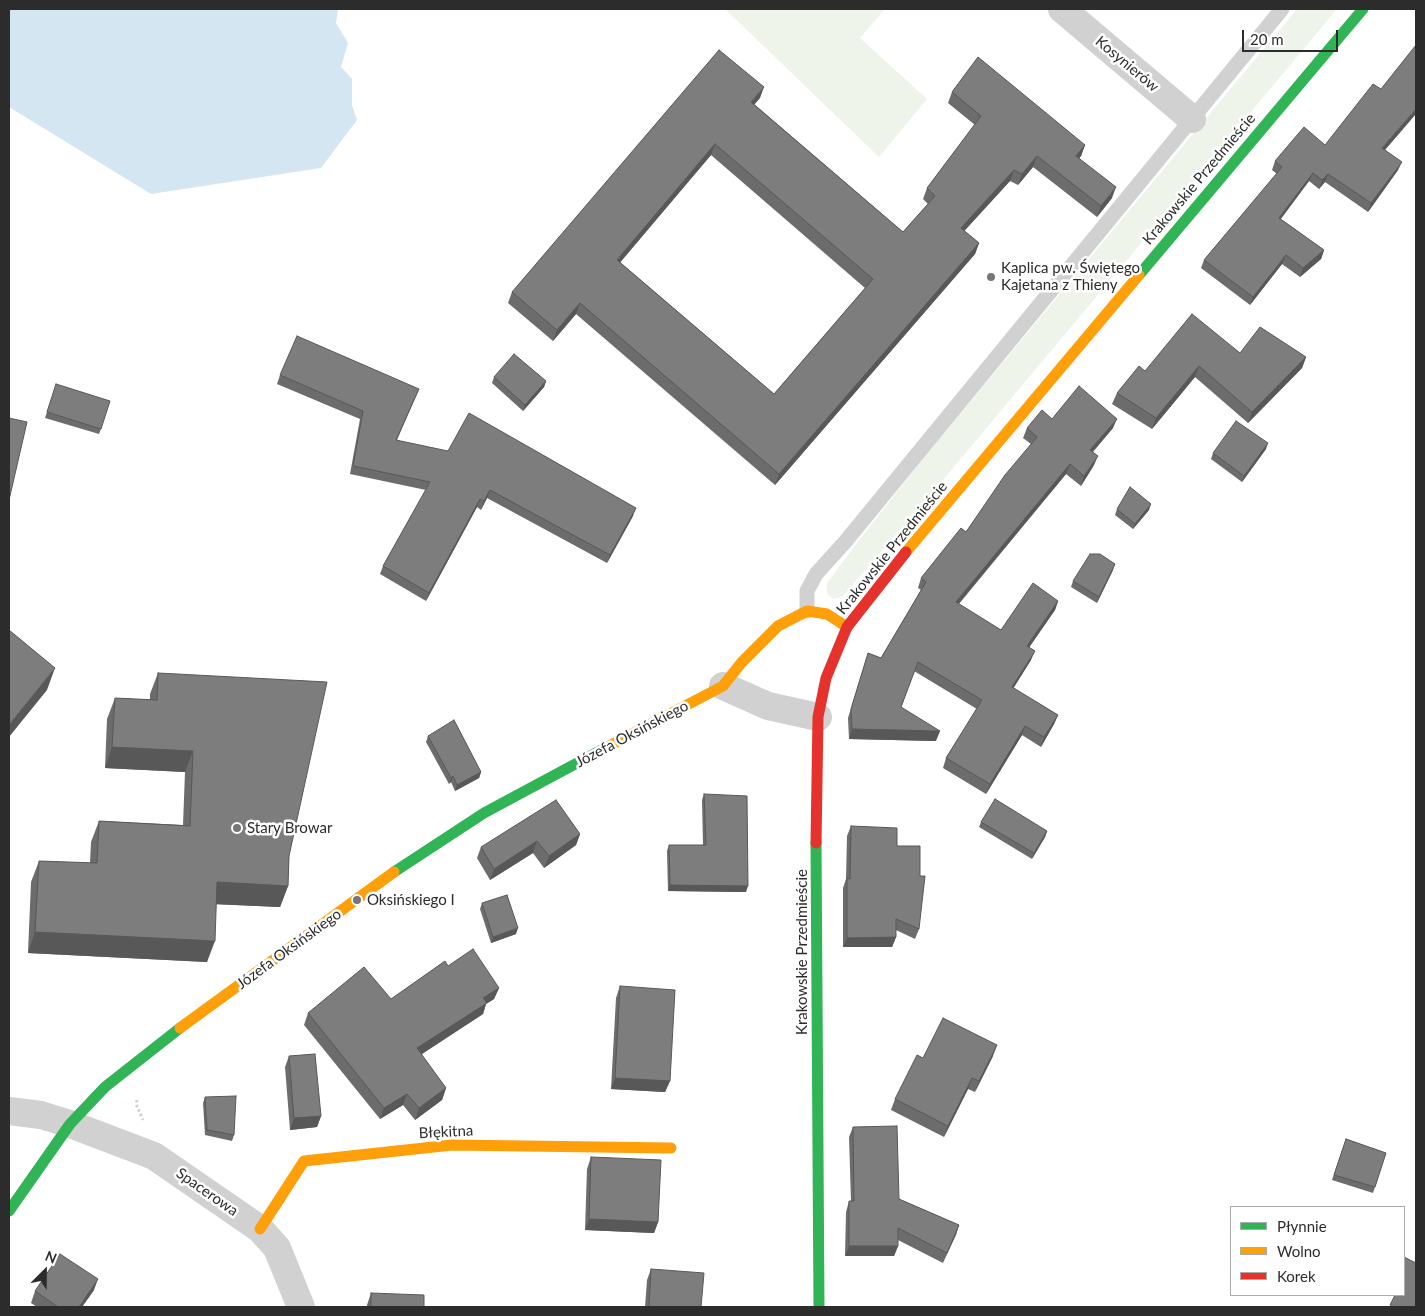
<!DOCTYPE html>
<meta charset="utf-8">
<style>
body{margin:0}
#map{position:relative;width:1425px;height:1316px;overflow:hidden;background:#fff;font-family:Lato,sans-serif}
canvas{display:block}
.frame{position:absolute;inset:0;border:10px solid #2c2c2c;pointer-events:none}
.legend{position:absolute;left:1230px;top:1206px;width:175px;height:90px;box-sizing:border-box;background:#fff;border:1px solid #ababab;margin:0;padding:6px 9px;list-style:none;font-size:15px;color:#2c2c2c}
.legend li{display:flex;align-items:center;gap:10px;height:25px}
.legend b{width:25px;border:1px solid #ababab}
.north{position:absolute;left:20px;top:1246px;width:50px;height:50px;-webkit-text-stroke:4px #fff;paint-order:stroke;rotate:23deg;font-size:14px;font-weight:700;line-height:20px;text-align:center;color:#2c2c2c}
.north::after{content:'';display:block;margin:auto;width:18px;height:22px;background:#2c2c2c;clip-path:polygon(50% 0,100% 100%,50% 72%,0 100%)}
.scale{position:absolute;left:1242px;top:30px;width:96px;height:22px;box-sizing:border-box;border:2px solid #2c2c2c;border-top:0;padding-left:6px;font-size:15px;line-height:18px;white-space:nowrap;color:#2c2c2c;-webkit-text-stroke:4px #fff;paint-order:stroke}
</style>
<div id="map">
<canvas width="1425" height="1316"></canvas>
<div class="frame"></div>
<ul class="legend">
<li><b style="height:6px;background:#30b455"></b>Płynnie</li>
<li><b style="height:6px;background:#ff9f0a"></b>Wolno</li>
<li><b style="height:6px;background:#e5322d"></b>Korek</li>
</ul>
<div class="north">N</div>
<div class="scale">20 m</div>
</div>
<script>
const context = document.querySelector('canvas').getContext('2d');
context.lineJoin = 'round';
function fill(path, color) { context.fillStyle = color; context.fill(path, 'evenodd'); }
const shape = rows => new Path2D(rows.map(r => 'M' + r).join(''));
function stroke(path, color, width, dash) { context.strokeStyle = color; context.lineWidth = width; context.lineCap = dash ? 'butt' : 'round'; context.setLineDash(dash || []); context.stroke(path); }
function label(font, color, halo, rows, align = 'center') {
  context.font = font + ' Lato,sans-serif'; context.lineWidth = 5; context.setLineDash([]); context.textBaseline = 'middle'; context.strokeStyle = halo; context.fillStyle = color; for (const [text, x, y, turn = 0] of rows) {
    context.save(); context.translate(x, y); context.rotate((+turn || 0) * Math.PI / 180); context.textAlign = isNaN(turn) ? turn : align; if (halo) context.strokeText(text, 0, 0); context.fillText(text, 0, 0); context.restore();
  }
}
fill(shape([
 [725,9,885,9,860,38,927,99,879,157],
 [1297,9,1337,9,948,474,842,597,833,599,827,594,827,583,860,539,929,451]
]), '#eff4ea');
fill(shape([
 [9,9,338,9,336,23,348,43,341,67,352,79,352,105,357,120,321,168,151,194,9,107]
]), '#d4e6f2');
stroke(shape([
 [137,1100,136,1104,143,1120]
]), '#d1d1d1', 3, [2.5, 2.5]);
stroke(shape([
 [807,611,807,591,816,574,845,542,1282,9]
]), '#d1d1d1', 15);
stroke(shape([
 [1062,9,1192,119],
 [723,686,768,706,818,717],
 [9,1111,41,1115,70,1124,154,1156,260,1229,277,1248,301,1307]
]), '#d1d1d1', 28);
stroke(shape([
 [1139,275,1363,9],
 [816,843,819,1307],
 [394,872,484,813,605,748],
 [9,1211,70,1124,105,1087,180,1028]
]), '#30b455', 11);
stroke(shape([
 [906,552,1139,275],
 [605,748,723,686,742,662,778,626,807,611,827,614,847,627],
 [180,1028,394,872],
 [260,1229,304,1161,452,1145,671,1148]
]), '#ff9f0a', 11);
stroke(shape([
 [816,843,818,717,826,678,847,627,906,552]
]), '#e5322d', 11);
fill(shape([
 [952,92,1085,145,1081,156,1079,158,1112,198,1097,217,1033,167,1018,185,1010,181,964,231,979,243,975,254,775,485,576,314,553,341,508,303,512,292,760,98,754,104,903,232,928,204,923,199,927,188,975,125,948,103],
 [711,155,865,288,774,394,620,262],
 [1325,145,1385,150,1398,170,1368,212,1325,182,1319,189,1309,181,1281,219,1324,250,1321,259,1300,277,1282,264,1250,305,1201,268,1204,260,1277,174,1272,170,1275,161],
 [1240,353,1306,357,1302,368,1248,423,1195,377,1152,429,1112,404,1117,393,1145,371],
 [280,375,419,389,397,440,633,516,607,563,487,498,481,510,477,507,426,601,380,574,383,566,426,490,350,474,360,419,277,384],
 [494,377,546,381,544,387,523,411,492,383],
 [54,390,101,429,99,434,45,418],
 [1052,419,1113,428,1093,452,1094,465,1081,486,1066,474,959,604,1001,630,1058,601,1055,610,1029,647,1031,660,1013,688,1058,715,1054,724,1041,747,1022,735,986,794,943,768,946,758,977,709,914,671,901,708,936,741,849,739,848,718,868,653,881,658,921,590,918,588,921,578,966,532,1031,444,1023,438,1027,428],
 [1266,449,1242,482,1211,459,1213,453],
 [1117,509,1149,510,1133,529,1115,515],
 [1113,570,1097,603,1071,587,1073,581],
 [158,673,289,856,288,886,280,907,216,904,207,962,28,953,31,882,39,861,90,863,91,842,99,821,183,825,185,772,105,768,107,719,115,698,150,700,150,694],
 [428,736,481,772,479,778,455,791,451,782,449,784,426,742],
 [704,794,746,892,668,891,667,851,669,845,703,845,702,800],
 [981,822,1047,831,1045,837,1032,859,979,827],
 [851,826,897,846,919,929,915,939,896,930,896,937,892,947,843,947,843,888,846,879,847,836],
 [580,834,576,845,544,868,533,853,490,880,477,858,481,847],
 [482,903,516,934,491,943,480,909],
 [448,966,499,988,494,999,486,1004,483,1014,421,1054,446,1088,442,1100,415,1120,403,1105,380,1119,304,1025,308,1013,391,999],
 [620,986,670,1081,665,1092,611,1089,616,998],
 [289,1056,321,1116,317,1127,290,1130,285,1067],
 [993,1056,975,1092,968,1089,944,1137,891,1110,895,1099,923,1058],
 [205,1097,234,1135,232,1141,205,1135,203,1103],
 [853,1127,899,1199,959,1225,943,1263,898,1240,898,1246,894,1256,845,1256,846,1212,849,1201,851,1201,849,1137],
 [1346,1139,1386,1153,1373,1193,1332,1180],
 [591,1157,658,1222,654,1233,585,1230,587,1169],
 [651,1269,701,1307,645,1307,647,1280],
 [94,1290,82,1307,37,1307,31,1303,35,1291],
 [371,1293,424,1307,367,1307,367,1305]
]), '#6c6c6c');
fill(shape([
 [764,87,760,98,747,113,751,102],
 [1416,109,1416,114,1379,157,1382,148],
 [715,144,711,155,613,271,617,260],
 [1085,145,1081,156,1072,167,1076,156],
 [1037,156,1033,167,1018,185,1022,174],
 [1402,162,1398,170,1368,212,1371,203],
 [1014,170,1010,181,957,239,961,228],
 [1313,173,1309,181,1275,226,1279,218],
 [1328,174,1325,182,1319,189,1322,180],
 [1116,187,1112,198,1097,217,1101,206],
 [979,243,975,254,775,485,779,474],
 [1324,250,1321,259,1300,277,1303,268],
 [1286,255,1282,264,1250,305,1253,297],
 [580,303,576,314,553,341,557,330],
 [1306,357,1302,368,1248,423,1252,412],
 [1199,366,1195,377,1152,429,1156,418],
 [546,381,544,387,523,411,525,405],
 [1117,419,1113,428,1086,459,1090,450],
 [1268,443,1266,449,1242,482,1244,476],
 [1098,456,1094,465,1081,486,1084,476],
 [1070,464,1066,474,952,611,956,602],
 [490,490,487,498,481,510,484,501],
 [480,499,477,507,426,601,429,593],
 [1151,504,1149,510,1133,529,1135,524],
 [636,508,633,516,607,563,610,555],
 [1115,564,1113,570,1097,603,1099,597],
 [1058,601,1055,610,1024,655,1027,646],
 [1035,651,1031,660,1008,697,1012,687],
 [55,668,47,690,9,737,9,725],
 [1058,715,1054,724,1041,747,1044,737],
 [1025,726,1022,735,986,794,990,784],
 [852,729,940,731,936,741,849,739],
 [112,747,193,751,185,772,105,768],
 [481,772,479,778,455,791,457,785],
 [453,776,451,782,449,784,451,778],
 [1047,831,1045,837,1032,859,1034,853],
 [580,834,576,845,544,868,549,856],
 [537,841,533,853,490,880,494,869],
 [217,882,288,886,280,907,210,904],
 [670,885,748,886,746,892,668,891],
 [518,928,516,934,491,943,493,937],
 [35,932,215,941,207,962,28,953],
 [896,937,892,947,843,947,847,938],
 [499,988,494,999,486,1004,483,1014,413,1060,417,1048,483,998],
 [997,1045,993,1056,975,1092,979,1081],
 [615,1078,670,1081,665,1092,611,1089],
 [972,1078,968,1089,944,1137,948,1126],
 [446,1088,442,1100,415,1120,419,1108],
 [407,1094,403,1105,380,1119,384,1108],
 [321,1116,317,1127,290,1130,294,1118],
 [589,1219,658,1222,654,1233,585,1230],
 [959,1225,956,1235,943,1263,947,1253],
 [849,1246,898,1246,894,1256,845,1256],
 [98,1279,94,1290,82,1307,79,1307]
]), '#585858');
const building = shape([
 [1416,45,1416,109,1382,148,1402,162,1371,203,1328,174,1322,180,1313,173,1279,218,1324,250,1303,268,1286,255,1253,297,1204,260,1282,167,1275,161,1304,127,1325,145,1373,84,1381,89,1416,45],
 [719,50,764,87,751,102,903,232,935,196,927,188,981,116,952,92,978,57,1085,145,1076,156,1116,187,1101,206,1037,156,1022,174,1014,170,961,228,979,243,779,474,580,303,557,330,512,292,719,50],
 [715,144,873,279,774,394,617,260,715,144],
 [1192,314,1240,353,1260,327,1306,357,1252,412,1199,366,1156,418,1117,393,1139,366,1145,371,1192,314],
 [297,336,419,389,396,440,448,451,469,413,636,508,610,555,490,490,484,501,480,499,429,593,383,566,430,482,353,466,363,411,280,375,297,336],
 [514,354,546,381,525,405,494,377,514,354],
 [56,384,110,401,101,429,47,412,56,384],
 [1079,386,1117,419,1090,450,1098,456,1084,476,1070,464,956,602,1001,630,1033,583,1058,601,1027,646,1035,651,1012,687,1058,715,1044,737,1025,726,990,784,946,758,982,700,918,662,901,707,940,731,852,729,851,709,868,653,881,658,926,582,921,578,961,528,966,532,1005,475,1037,437,1027,428,1042,410,1052,419,1079,386],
 [9,418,27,422,9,500,9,418],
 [1236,421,1268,443,1244,476,1213,453,1236,421],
 [1130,487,1151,504,1135,524,1117,509,1130,487],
 [1090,554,1100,554,1115,564,1099,597,1073,581,1090,554],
 [9,630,55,668,9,725,9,630],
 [158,673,327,682,289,856,288,886,217,882,215,941,35,932,39,861,97,863,99,821,190,826,193,751,112,747,115,698,157,700,158,673],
 [454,720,481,772,457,785,453,776,451,778,428,736,454,720],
 [704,794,747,796,748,886,670,885,669,845,706,845,704,794],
 [995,799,1047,831,1034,853,981,822,995,799],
 [556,800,580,834,549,856,537,841,494,869,481,847,556,800],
 [851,826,897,828,897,846,920,846,920,876,925,876,919,929,896,919,896,937,847,938,847,878,850,879,851,826],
 [507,895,518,928,493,937,482,903,507,895],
 [473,949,499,988,483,998,487,1003,417,1048,446,1088,419,1108,407,1094,384,1108,308,1013,364,967,391,999,445,961,448,966,473,949],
 [620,986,675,990,670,1081,615,1078,620,986],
 [943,1018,997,1045,979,1081,972,1078,948,1126,895,1099,917,1055,923,1058,943,1018],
 [315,1054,321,1116,294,1118,289,1056,315,1054],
 [236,1096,234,1135,207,1130,205,1097,236,1096],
 [897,1126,899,1199,959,1225,947,1253,898,1228,898,1246,849,1246,849,1201,854,1201,853,1127,897,1126],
 [1346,1139,1386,1153,1375,1187,1334,1175,1346,1139],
 [591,1157,661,1160,658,1222,589,1219,591,1157],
 [60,1254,98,1279,79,1307,58,1307,35,1291,60,1254],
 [1404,1257,1416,1263,1416,1307,1394,1307,1390,1305,1395,1295,1404,1295,1404,1257],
 [651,1269,704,1273,701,1307,649,1307,651,1269],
 [371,1293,424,1295,424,1307,371,1307,371,1293]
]);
fill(building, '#7d7d7d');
stroke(building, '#585858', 1);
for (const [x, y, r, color] of [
 [991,277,5,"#767676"],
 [237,828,5,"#767676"],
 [357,900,5,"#767676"]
]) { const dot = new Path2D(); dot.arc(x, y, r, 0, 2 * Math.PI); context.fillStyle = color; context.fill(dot); stroke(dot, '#fff', 2); }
label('15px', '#2c2c2c', '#fff', [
 ["Kosynierów",1127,64,40],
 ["Krakowskie Przedmieście",1199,179,-50],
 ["Krakowskie Przedmieście",892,548,-51],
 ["Józefa Oksińskiego",632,734,-28],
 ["Józefa Oksińskiego",289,949,-36],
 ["Krakowskie Przedmieście",802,952,-90],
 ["Błękitna",446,1132,-3],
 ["Spacerowa",207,1192,35]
]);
label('15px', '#2c2c2c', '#fff', [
 ["Kaplica pw. Świętego",1001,268],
 ["Kajetana z Thieny",1001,285],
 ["Stary Browar",247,828],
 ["Oksińskiego I",367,900]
], 'left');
</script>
